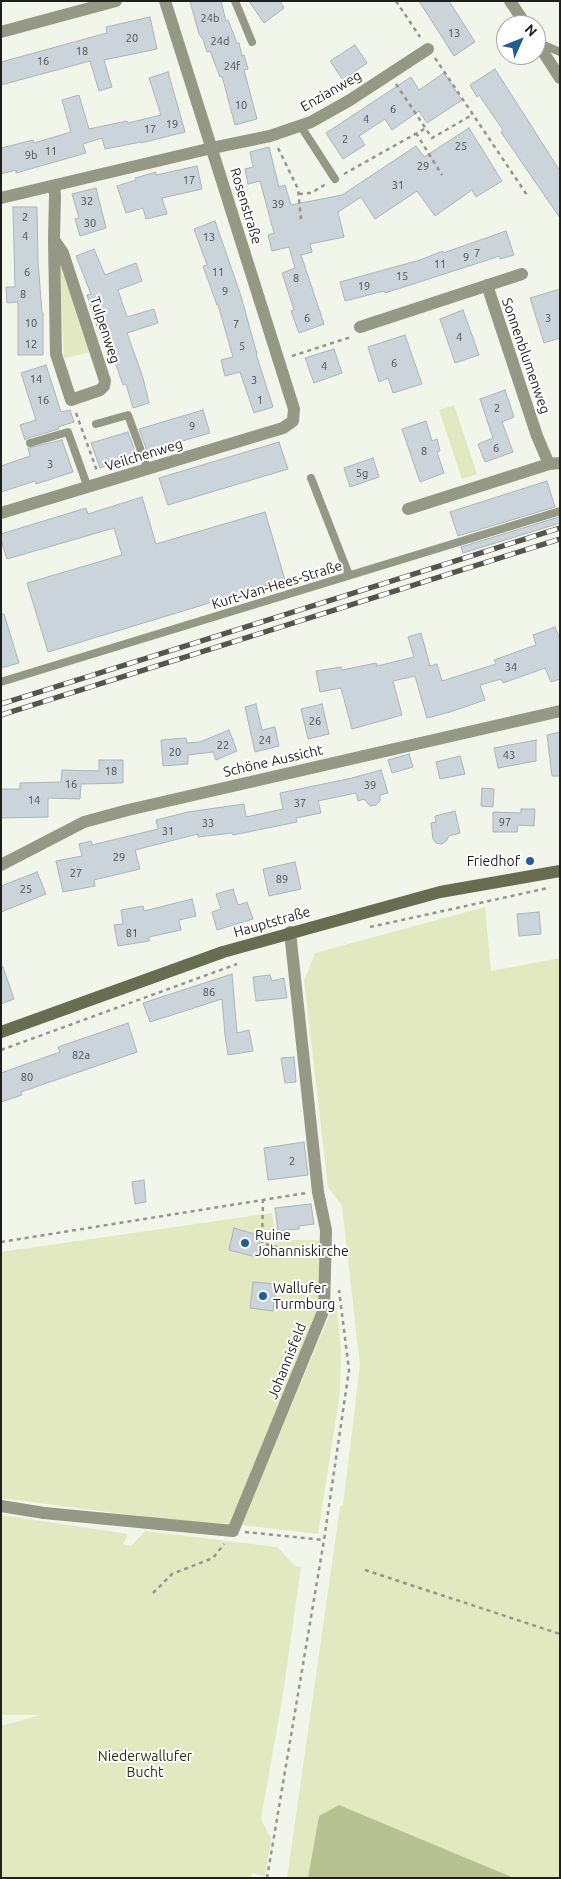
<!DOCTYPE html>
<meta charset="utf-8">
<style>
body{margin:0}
#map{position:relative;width:561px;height:1879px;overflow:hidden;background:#f2f5ea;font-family:Ubuntu,sans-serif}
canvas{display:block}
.frame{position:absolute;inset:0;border:2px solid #1f201c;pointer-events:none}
.north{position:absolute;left:496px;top:15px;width:50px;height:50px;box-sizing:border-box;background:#fff;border:1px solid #a5a6a4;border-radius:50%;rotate:46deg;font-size:14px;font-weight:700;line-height:20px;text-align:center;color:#1f201c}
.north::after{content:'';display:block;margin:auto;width:18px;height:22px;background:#245d94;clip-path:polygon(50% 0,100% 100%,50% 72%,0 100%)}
</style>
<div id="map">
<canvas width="561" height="1879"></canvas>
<div class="frame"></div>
<div class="north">N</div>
</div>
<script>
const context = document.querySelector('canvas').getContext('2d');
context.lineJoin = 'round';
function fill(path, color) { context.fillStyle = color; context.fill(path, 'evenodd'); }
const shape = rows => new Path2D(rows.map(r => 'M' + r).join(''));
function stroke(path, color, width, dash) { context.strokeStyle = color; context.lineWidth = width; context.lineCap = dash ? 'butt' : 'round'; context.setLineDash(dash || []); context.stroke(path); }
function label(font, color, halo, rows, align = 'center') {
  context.font = font + ' Ubuntu,sans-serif'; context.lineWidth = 4; context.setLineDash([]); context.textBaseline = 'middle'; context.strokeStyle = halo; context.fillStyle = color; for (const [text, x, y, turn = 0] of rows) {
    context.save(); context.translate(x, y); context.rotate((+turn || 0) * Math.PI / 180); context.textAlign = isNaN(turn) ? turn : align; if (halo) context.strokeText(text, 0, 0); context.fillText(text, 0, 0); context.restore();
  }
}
fill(shape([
 [59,255,92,352,64,358],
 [454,405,477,474,462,479,439,410],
 [485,907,491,971,560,958,560,1878,287,1878,340,1507,343,1505,360,1365,342,1206,328,1187,304,981,315,953],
 [272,1213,276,1240,319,1240,320,1310,230,1528,1,1498,1,1252],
 [336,1300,341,1349,340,1392,318,1534,241,1525],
 [1,1515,128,1534,123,1544,131,1546,145,1531,277,1547,295,1566,301,1567,283,1694,261,1819,271,1838,265,1876,252,1873,251,1878,1,1878,1,1726,41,1715,1,1715]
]), '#e2e9c1');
fill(shape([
 [339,1805,514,1878,308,1878,319,1816]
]), '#b8c192');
const building = shape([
 [190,1,221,1,226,21,228,20,237,43,239,43,242,56,244,55,248,69,244,70,257,119,235,125,222,76,220,77,210,51,207,52,203,39,199,34,190,1],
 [249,1,280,1,284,8,264,23,249,1],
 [419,1,449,1,475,42,454,56,419,1],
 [150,17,157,49,104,60,112,87,99,91,90,61,1,85,1,62,107,33,106,27,150,17],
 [355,45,367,63,343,80,330,61,355,45],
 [495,69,560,171,560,218,501,132,503,130,479,95,477,97,470,85,495,69],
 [168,72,185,132,141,143,141,142,105,149,102,138,83,144,86,153,16,173,16,170,1,174,1,148,33,140,34,143,71,132,62,100,79,95,89,129,127,121,128,123,161,115,149,78,168,72],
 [444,73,462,100,427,123,419,111,392,130,385,119,359,136,365,145,343,159,326,133,411,77,419,90,444,73],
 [469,128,502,181,476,197,472,190,435,216,417,191,375,219,361,197,338,212,344,237,310,244,312,252,301,255,324,324,299,333,291,311,294,310,282,273,295,268,289,247,272,251,268,235,274,233,260,181,248,184,245,169,253,167,250,152,269,147,279,187,285,185,291,205,342,195,416,146,424,157,469,128],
 [197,166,202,189,162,198,167,214,146,219,143,208,126,213,117,186,136,180,135,178,156,172,156,175,197,166],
 [96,188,106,228,80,236,75,219,79,218,72,194,96,188],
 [13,207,37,207,38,261,42,313,43,313,43,355,18,355,18,302,7,303,6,287,15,287,13,207],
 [215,221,241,296,257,354,256,354,273,407,254,413,240,372,225,376,221,360,233,357,218,305,217,305,203,266,207,265,194,229,215,221],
 [506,231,514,255,500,259,500,256,385,293,384,291,345,301,340,282,420,260,443,251,443,253,506,231],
 [94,249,105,275,136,263,142,281,118,290,127,317,154,309,158,323,127,333,143,378,149,403,133,408,126,384,123,385,105,333,100,335,87,295,91,294,76,256,94,249],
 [560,289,560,338,544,343,530,298,560,289],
 [463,310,479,355,455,363,440,319,463,310],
 [405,335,422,384,393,393,388,378,379,382,368,347,405,335],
 [334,349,342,373,314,383,305,358,334,349],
 [46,365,61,412,70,410,74,422,58,427,59,429,28,438,25,440,20,425,36,420,21,373,46,365],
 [505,390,514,417,502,422,513,452,485,462,478,444,493,438,480,399,505,390],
 [203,410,210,433,147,451,139,429,203,410],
 [426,421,432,441,437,439,440,451,437,452,444,473,420,482,402,429,426,421],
 [128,432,136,454,100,468,91,443,128,432],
 [62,440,73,472,36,484,35,481,1,492,1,466,30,456,28,448,62,440],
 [279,442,288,469,168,505,159,478,279,442],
 [373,458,379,477,350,487,344,468,373,458],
 [547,481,555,507,458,536,450,512,547,481],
 [142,497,156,544,265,512,285,580,48,652,27,583,122,555,114,528,7,559,1,540,1,534,86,508,88,514,142,497],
 [559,517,560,523,463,553,461,547,559,517],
 [1,614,4,614,19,663,1,668,1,614],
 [555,627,560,639,560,679,551,682,545,668,503,683,501,679,480,685,485,700,450,712,427,718,415,676,393,681,402,715,352,729,341,688,320,692,316,671,341,667,342,670,376,663,377,666,414,657,408,637,421,633,430,666,437,664,442,681,496,664,494,660,536,645,533,635,555,627],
 [256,704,262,730,275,727,279,746,255,752,245,707,256,704],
 [322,704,329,734,308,739,301,709,322,704],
 [229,730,237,751,216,760,213,752,188,755,188,764,163,766,161,740,186,738,187,743,200,742,229,730],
 [560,732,560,776,552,776,547,735,560,732],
 [536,740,536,761,498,768,494,748,536,740],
 [409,754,413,767,392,773,388,760,409,754],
 [460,756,465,774,440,779,436,762,460,756],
 [99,760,123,760,123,783,81,784,80,799,48,798,48,817,1,818,1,789,20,789,20,783,61,782,62,770,99,771,99,760],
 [381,770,388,793,380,795,380,801,376,805,370,806,364,799,358,801,356,793,318,801,321,813,296,818,297,822,233,835,232,833,198,837,198,834,135,850,140,869,94,880,95,886,63,892,56,861,82,856,79,844,91,841,92,845,158,829,156,820,188,812,244,804,246,817,283,809,280,793,352,778,381,770],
 [482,788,494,789,493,807,481,806,482,788],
 [521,809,535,809,534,826,518,825,517,832,493,832,493,812,521,813,521,809],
 [455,811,460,833,449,836,446,841,442,844,436,843,433,839,431,823,436,822,435,816,455,811],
 [295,862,301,889,269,896,263,869,295,862],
 [37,872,46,894,1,912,1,886,37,872],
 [233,889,238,905,247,902,253,919,217,930,212,912,221,909,216,894,233,889],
 [192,899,196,916,179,920,181,930,149,937,149,941,118,946,114,925,123,924,121,910,143,906,144,911,192,899],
 [539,912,541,934,519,936,517,914,539,912],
 [3,967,14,999,1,1004,1,968,3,967],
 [232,974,237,1033,249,1030,253,1051,228,1055,225,1035,222,999,150,1022,143,1003,232,974],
 [270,975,272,981,284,978,287,998,256,1001,253,977,270,975],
 [128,1023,137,1052,21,1092,22,1095,1,1102,1,1073,60,1052,58,1047,128,1023],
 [294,1057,296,1082,285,1083,281,1058,294,1057],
 [304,1142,308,1175,268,1180,264,1148,304,1142],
 [144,1180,146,1202,135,1204,132,1182,144,1180],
 [311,1204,314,1224,299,1226,299,1229,278,1231,275,1208,311,1204],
 [234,1228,261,1236,256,1257,229,1250,234,1228],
 [253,1282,276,1284,273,1311,250,1308,253,1282]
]);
fill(building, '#cbd3db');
stroke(building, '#abb3bb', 1);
stroke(shape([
 [396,1,420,37],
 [435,58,527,195],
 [396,84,432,138,472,115],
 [416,133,442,175],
 [278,148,298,189,301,220],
 [344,174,426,128],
 [299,194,311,193,326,184],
 [292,356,351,337],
 [76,413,97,471],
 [370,927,548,888],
 [1,1050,237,964],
 [263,1199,262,1243,312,1257],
 [1,1242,306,1193],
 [245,1532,324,1540],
 [365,1570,560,1634],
 [153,1593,172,1574,213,1558,224,1544],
 [267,1878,324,1540,349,1370,339,1290]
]), '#94968e', 2.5, [4, 4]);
stroke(shape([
 [235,1,252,42],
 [539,43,560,52],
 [300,125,335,179],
 [96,424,128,415,148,470],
 [30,443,68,432,88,488],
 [311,478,349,575],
 [1,682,560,511]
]), '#959885', 8);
stroke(shape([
 [510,1,526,25],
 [1,32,116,1],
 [536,41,560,78],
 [54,186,55,195,54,240,56,354,71,400,100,390,104,386,105,381,63,253,54,240],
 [1,198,212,148,270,136,311,122,350,100,428,49],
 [487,285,537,436,549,464],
 [360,327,522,274],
 [408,509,549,464,560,463],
 [1,513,283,428,293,421,294,409,165,1],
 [1,865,84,822,128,810,560,711],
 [1,1506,44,1513,233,1531,324,1309,326,1230,318,1192,290,932]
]), '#959885', 12);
stroke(shape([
 [1,1032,223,952,440,892,560,871]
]), '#686d51', 12);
const rail = shape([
 [1,704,560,528],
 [1,715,560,539]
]);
stroke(rail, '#545550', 5.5);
stroke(rail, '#fff', 4, [11]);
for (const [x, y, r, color] of [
 [530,861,5,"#245d94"],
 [245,1243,5,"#245d94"],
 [263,1296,5,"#245d94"]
]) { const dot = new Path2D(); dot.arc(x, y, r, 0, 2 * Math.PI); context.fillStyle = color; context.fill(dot); stroke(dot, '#fff', 2); }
label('11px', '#4a4d4c', null, [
 ["24b",210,18],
 ["13",454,33],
 ["20",132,38],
 ["24d",220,41],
 ["18",82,51],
 ["16",43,61],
 ["24f",232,66],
 ["10",241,105],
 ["6",393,109],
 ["4",366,119],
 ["19",172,124],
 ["17",150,129],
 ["2",345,139],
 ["25",461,146],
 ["11",51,151],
 ["9b",31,155],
 ["29",423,166],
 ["17",189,180],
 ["31",398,185],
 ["32",87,201],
 ["39",278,204],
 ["2",25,217],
 ["30",90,223],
 ["4",25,236],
 ["13",209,237],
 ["7",477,253],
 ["9",466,257],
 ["11",440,264],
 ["6",27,272],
 ["11",218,272],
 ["15",402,276],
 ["8",296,278],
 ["19",364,286],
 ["9",225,291],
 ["8",23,294],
 ["6",307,318],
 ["3",548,318],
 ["10",31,323],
 ["7",236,324],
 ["4",459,337],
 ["12",31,344],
 ["5",242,346],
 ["6",394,363],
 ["4",324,366],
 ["14",36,379],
 ["3",254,380],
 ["16",43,400],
 ["1",260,400],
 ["2",497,408],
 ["9",192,426],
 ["6",496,448],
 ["8",424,451],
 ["3",50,464],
 ["5g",362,473],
 ["34",511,667],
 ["26",315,721],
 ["24",265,740],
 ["22",223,745],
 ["20",175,752],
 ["43",509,755],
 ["18",111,771],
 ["16",71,784],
 ["39",370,785],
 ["14",34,800],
 ["37",300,803],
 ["97",505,822],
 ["33",208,823],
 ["31",168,831],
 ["29",119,857],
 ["27",76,873],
 ["89",282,879],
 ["25",26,889],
 ["81",132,933],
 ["86",209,992],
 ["82a",81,1055],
 ["80",27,1077],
 ["2",292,1161]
]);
label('14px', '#1f201c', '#fff', [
 ["Enzianweg",331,91,-30],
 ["Rosenstraße",246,206,73],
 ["Tulpenweg",105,330,72],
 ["Sonnenblumenweg",526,356,71],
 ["Veilchenweg",144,455,-17],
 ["Kurt-Van-Hees-Straße",277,585,-17],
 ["Schöne Aussicht",273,761,-13],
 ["Hauptstraße",272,922,-16],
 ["Johannisfeld",287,1361,-68]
]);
label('14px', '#1f201c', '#fff', [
 ["Friedhof",520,861,"right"],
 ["Ruine",255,1235],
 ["Johanniskirche",255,1251],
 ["Wallufer",273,1288],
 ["Turmburg",273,1304]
], 'left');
label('14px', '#2b300b', '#fff', [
 ["Niederwallufer",145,1756],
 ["Bucht",145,1772]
]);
</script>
